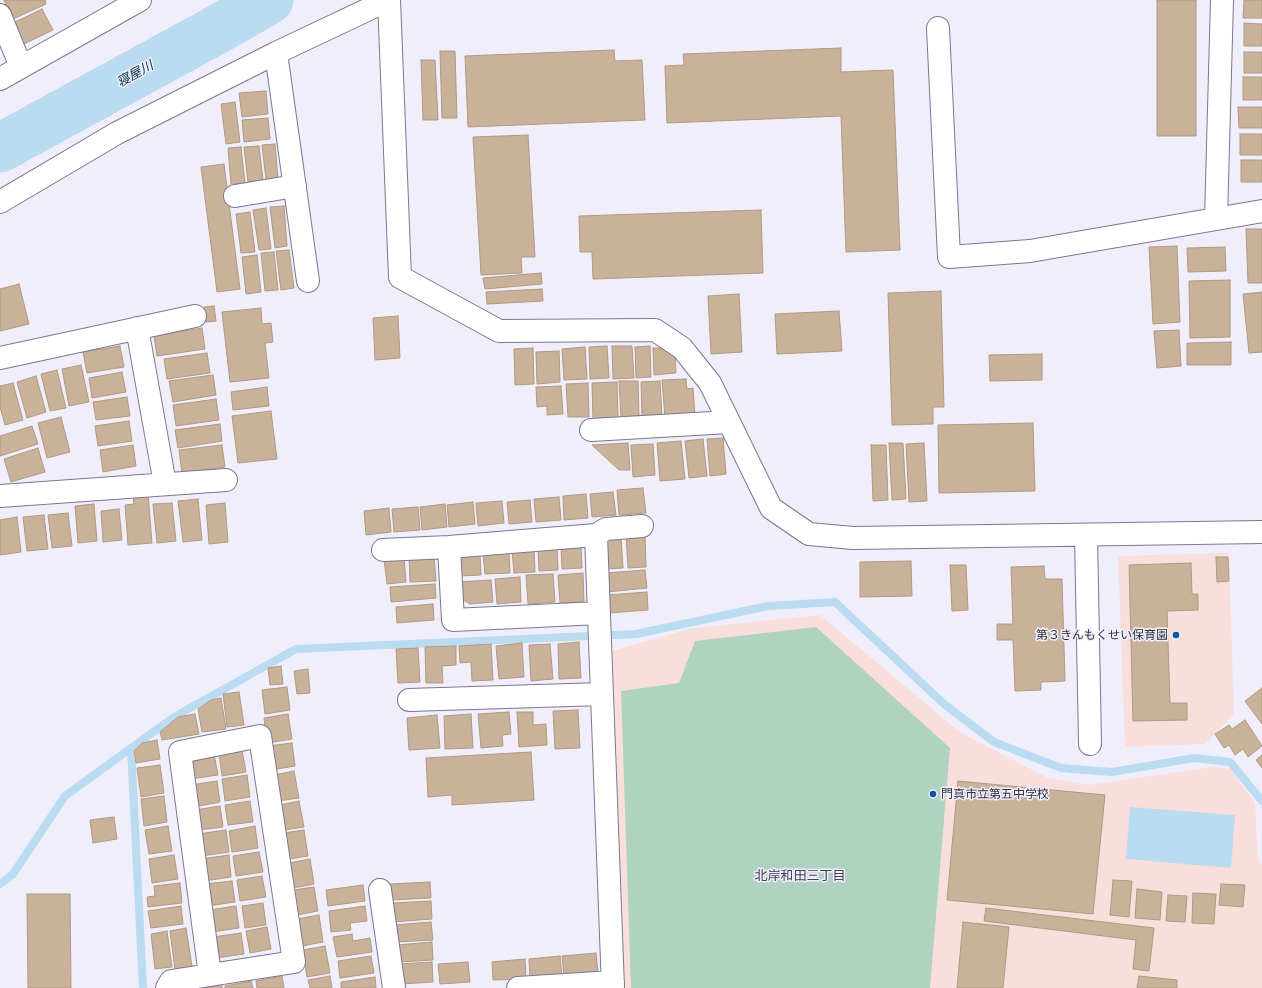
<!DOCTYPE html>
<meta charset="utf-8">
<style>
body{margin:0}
canvas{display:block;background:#efeefa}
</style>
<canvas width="1262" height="988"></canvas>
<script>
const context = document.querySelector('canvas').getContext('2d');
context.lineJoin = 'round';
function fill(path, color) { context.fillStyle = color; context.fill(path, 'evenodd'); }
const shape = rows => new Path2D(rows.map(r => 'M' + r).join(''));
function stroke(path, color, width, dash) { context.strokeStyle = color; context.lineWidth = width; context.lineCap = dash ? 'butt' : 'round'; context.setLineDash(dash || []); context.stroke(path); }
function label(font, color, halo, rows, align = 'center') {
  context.font = font + ' "Public Sans","Noto Sans JP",sans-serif'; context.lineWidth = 3; context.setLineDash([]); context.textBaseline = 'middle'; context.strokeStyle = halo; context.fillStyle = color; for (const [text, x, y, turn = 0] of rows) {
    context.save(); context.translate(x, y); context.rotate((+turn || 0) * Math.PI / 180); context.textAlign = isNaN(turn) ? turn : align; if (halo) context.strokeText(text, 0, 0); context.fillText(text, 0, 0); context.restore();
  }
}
fill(shape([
 [1229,553,1234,714,1205,744,1125,747,1118,556],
 [820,615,961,733,1048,778,1088,785,1212,767,1230,769,1255,803,1258,859,1262,865,1262,988,624,988,612,651,693,628]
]), '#f9dfdb');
fill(shape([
 [816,627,950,748,930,988,631,988,621,691,679,683,695,641]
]), '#b0d2c0');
fill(shape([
 [1130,807,1235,815,1231,868,1126,859]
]), '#badbf0');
stroke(shape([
 [131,748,143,988],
 [0,884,13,874,65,796,174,717,296,649,636,634,768,606,835,602,944,704,994,742,1061,768,1112,772,1194,758,1230,762,1262,801]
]), '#badbf0', 8);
stroke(shape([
 [0,148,218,29,269,0]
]), '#badbf0', 49);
const building = shape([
 [4,0,45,0,46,4,13,19,4,0],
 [1157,0,1196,0,1196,136,1157,136,1157,0],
 [1244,0,1262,0,1262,18,1243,18,1244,0],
 [42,9,53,30,22,45,11,24,42,9],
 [1244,23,1262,24,1262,46,1244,46,1244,23],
 [841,48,841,72,893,70,900,250,846,252,841,116,667,123,665,66,684,65,683,54,841,48],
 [614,50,615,61,642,60,645,120,468,127,465,56,614,50],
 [440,51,455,51,457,118,442,118,440,51],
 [1244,52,1262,52,1262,73,1244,73,1244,52],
 [421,60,435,60,438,120,423,120,421,60],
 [1243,77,1262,77,1262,100,1243,100,1243,77],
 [266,91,268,114,242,117,239,93,266,91],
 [235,102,240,142,226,144,221,104,235,102],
 [1238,107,1262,107,1262,128,1239,128,1238,107],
 [268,118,270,139,244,142,242,120,268,118],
 [1240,134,1262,134,1262,155,1240,155,1240,134],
 [528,135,535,257,521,257,522,273,481,275,473,137,528,135],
 [275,144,278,179,266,180,262,145,275,144],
 [259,146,263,180,248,182,244,147,259,146],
 [241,147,245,183,231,184,228,148,241,147],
 [1241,160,1262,160,1262,182,1241,182,1241,160],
 [224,164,240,289,217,292,201,167,224,164],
 [284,206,287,246,275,248,270,207,284,206],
 [266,208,271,249,259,250,253,210,266,208],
 [761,210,763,273,593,279,592,252,580,252,579,216,761,210],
 [250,212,255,252,241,253,236,214,250,212],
 [1246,229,1262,229,1262,283,1248,283,1246,229],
 [1177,246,1180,322,1153,324,1149,247,1177,246],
 [1225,247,1226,271,1188,272,1187,248,1225,247],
 [289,250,294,288,281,290,276,251,289,250],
 [274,252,278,290,265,291,261,253,274,252],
 [257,255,261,292,246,294,242,257,257,255],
 [541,273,542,284,485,289,483,278,541,273],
 [1230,280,1230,337,1190,338,1189,281,1230,280],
 [19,284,29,324,0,331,0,289,19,284],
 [542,289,543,301,487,304,486,292,542,289],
 [941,291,944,407,933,407,933,424,892,425,888,293,941,291],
 [1262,292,1262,352,1249,353,1243,294,1262,292],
 [739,294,742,352,711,354,708,296,739,294],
 [214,306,216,321,206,322,204,307,214,306],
 [261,308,262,324,271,323,273,342,265,343,269,378,230,382,222,312,261,308],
 [839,311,842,351,777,354,775,314,839,311],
 [398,316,400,358,375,360,373,318,398,316],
 [202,328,205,349,157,356,154,336,202,328],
 [1179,330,1181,366,1157,368,1154,331,1179,330],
 [1231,342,1231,365,1187,365,1187,343,1231,342],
 [120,346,124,367,87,373,83,352,120,346],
 [607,346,609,378,590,379,589,347,607,346],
 [612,346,632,346,634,378,613,379,612,346],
 [650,346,651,377,636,378,635,347,650,346],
 [585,347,587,379,564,380,562,349,585,347],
 [533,348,534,384,515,385,514,349,533,348],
 [653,348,668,348,675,356,676,373,654,375,653,348],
 [559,351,560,382,537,384,536,352,559,351],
 [207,353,210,373,167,379,164,359,207,353],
 [1042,354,1042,380,990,381,989,355,1042,354],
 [81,365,89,402,69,406,62,369,81,365],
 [57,370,66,408,50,411,41,374,57,370],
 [122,372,126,392,92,398,89,378,122,372],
 [213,375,216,395,173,402,169,381,213,375],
 [36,376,46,412,27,418,17,382,36,376],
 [686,379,687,389,693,388,695,416,665,418,662,380,686,379],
 [619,381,638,381,639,416,621,417,619,381],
 [660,381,662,417,642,418,641,382,660,381],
 [617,382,618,418,593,419,592,383,617,382],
 [13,383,23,420,5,425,0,407,0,386,13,383],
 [588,383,589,417,568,417,566,384,588,383],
 [561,386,563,414,547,415,547,406,537,407,536,387,561,386],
 [267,387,269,406,233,410,231,392,267,387],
 [127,397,130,416,96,420,93,402,127,397],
 [216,399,219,420,176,426,173,405,216,399],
 [271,411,277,459,238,463,232,416,271,411],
 [61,417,70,452,47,458,38,423,61,417],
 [129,421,132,441,98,446,95,426,129,421],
 [1033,423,1035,491,939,493,938,425,1033,423],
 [220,424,222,441,178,448,175,430,220,424],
 [32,426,38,444,0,456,0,436,32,426],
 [723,438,726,474,710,476,707,439,723,438],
 [703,439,707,476,689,478,685,441,703,439],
 [681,441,685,479,660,481,657,443,681,441],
 [628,443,630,470,619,470,592,445,628,443],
 [889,443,903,443,906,499,892,500,889,443],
 [924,443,927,501,909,502,906,444,924,443],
 [653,444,655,475,633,477,631,445,653,444],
 [133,445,136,466,103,472,100,450,133,445],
 [222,445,225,467,182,473,179,450,222,445],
 [871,445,886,445,888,500,873,501,871,445],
 [38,448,45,472,11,482,4,459,38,448],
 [643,488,646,513,619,515,617,490,643,488],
 [613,492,616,515,592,517,590,494,613,492],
 [148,493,152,543,128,545,125,505,134,504,133,494,148,493],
 [586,494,588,518,564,520,563,496,586,494],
 [559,497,561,520,536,522,534,499,559,497],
 [198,499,202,540,183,542,178,501,198,499],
 [530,500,532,522,509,524,507,502,530,500],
 [502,501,504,523,478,526,476,503,502,501],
 [473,502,475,524,449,527,447,505,473,502],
 [172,503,176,541,157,543,153,504,172,503],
 [225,503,228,542,209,544,206,505,225,503],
 [94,504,97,541,78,543,75,506,94,504],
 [445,504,447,527,422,530,420,507,445,504],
 [418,507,420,530,394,532,392,509,418,507],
 [389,508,391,532,366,535,364,511,389,508],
 [119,509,122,540,103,542,101,511,119,509],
 [68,513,72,546,52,548,48,515,68,513],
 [44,515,48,549,27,551,23,517,44,515],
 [17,517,21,552,0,555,0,520,17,517],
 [645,534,646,567,628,568,626,535,645,534],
 [621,537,623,568,605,569,604,538,621,537],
 [581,546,582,568,562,569,561,547,581,546],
 [534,548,535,572,514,573,512,550,534,548],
 [557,548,558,570,539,571,538,549,557,548],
 [509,551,510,573,485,574,483,553,509,551],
 [480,553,481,575,457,576,456,555,480,553],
 [434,554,436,581,410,582,409,555,434,554],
 [404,557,406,582,387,584,384,559,404,557],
 [1216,557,1228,557,1229,581,1217,582,1216,557],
 [911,561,912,596,860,597,860,562,911,561],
 [1191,563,1192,594,1198,594,1198,610,1167,611,1170,703,1187,703,1187,720,1133,721,1129,565,1191,563],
 [950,565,966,565,968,610,952,611,950,565],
 [1044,566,1045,579,1062,579,1065,681,1041,682,1041,690,1015,691,1013,640,997,640,997,624,1013,624,1011,567,1044,566],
 [645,570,647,588,607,592,606,573,645,570],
 [583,573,584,602,560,603,558,575,583,573],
 [553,574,555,602,528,604,526,575,553,574],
 [520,577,521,602,497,604,495,579,520,577],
 [491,580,493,602,470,604,458,597,458,582,491,580],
 [435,584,436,598,391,602,390,587,435,584],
 [647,592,648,610,609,613,608,595,647,592],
 [433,604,434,620,397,623,396,607,433,604],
 [579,642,581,678,559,679,558,644,579,642],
 [522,643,524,677,499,679,496,646,522,643],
 [491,644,493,680,472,681,471,662,460,663,459,646,491,644],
 [550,644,553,679,531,681,529,645,550,644],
 [456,646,456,665,442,666,443,683,426,683,425,647,456,646],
 [418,648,420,682,398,683,396,649,418,648],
 [281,666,283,684,270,685,268,668,281,666],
 [308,669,310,693,297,694,294,671,308,669],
 [287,687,290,710,265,714,262,690,287,687],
 [1262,688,1262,724,1245,701,1262,688],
 [239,692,244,725,227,727,223,694,239,692],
 [221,698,226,729,202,732,198,709,211,700,221,698],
 [578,710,580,748,555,749,553,711,578,710],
 [509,712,511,734,502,735,503,746,481,748,478,714,509,712],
 [517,712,533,712,533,725,546,724,547,745,519,747,517,712],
 [195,714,199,734,162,740,160,732,178,717,195,714],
 [288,714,292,739,267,743,264,718,288,714],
 [471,714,473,748,445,749,444,716,471,714],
 [437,715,440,748,409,750,407,718,437,715],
 [1245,720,1262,746,1248,757,1243,749,1235,755,1229,745,1224,748,1215,734,1229,725,1232,729,1245,720],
 [157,740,160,759,136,763,134,751,142,743,157,740],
 [292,743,295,766,271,770,268,746,292,743],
 [242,750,246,772,222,776,219,754,242,750],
 [531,752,534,800,452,805,452,795,428,797,426,758,531,752],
 [214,754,218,775,190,779,187,758,214,754],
 [1262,755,1262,768,1256,760,1262,755],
 [160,765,164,793,141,797,137,768,160,765],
 [294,771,299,798,278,801,274,775,294,771],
 [247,775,250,797,225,801,222,779,247,775],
 [217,781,220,802,194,807,191,785,217,781],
 [958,781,1105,795,1093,914,947,900,958,781],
 [164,796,167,822,144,826,141,799,164,796],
 [250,801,253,822,228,825,225,805,250,801],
 [299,801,304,827,284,830,280,805,299,801],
 [220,806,223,827,198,830,195,810,220,806],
 [114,817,117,839,93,843,90,820,114,817],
 [168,826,172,851,149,854,145,830,168,826],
 [255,826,258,848,232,852,229,831,255,826],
 [226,830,229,852,201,856,198,834,226,830],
 [304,830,308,856,289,859,284,833,304,830],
 [259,852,263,872,236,876,233,856,259,852],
 [174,855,178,879,152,883,149,859,174,855],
 [229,855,231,877,204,881,201,859,229,855],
 [310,859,314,884,293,888,289,863,310,859],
 [262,876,266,897,240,901,237,880,262,876],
 [1113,880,1132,881,1129,917,1110,915,1113,880],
 [232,881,235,902,208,906,205,884,232,881],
 [430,882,431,898,391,900,390,884,430,882],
 [180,883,182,903,148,907,147,897,155,896,154,886,180,883],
 [1221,884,1245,885,1243,907,1219,905,1221,884],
 [363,885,365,901,328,906,326,890,363,885],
 [314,887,318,911,297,915,293,890,314,887],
 [1137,889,1162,892,1160,920,1135,918,1137,889],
 [1193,893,1216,894,1214,924,1192,923,1193,893],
 [27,894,70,894,71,988,28,988,27,894],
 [1168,895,1187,896,1185,922,1166,921,1168,895],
 [431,901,432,919,393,922,392,903,431,901],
 [263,903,266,925,245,928,242,906,263,903],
 [181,906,183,924,151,928,148,911,181,906],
 [236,906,239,928,212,932,209,910,236,906],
 [365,906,367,921,350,923,351,930,331,932,329,911,365,906],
 [986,908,1154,928,1149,971,1133,969,1136,940,984,921,986,908],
 [319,915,323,942,302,946,297,919,319,915],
 [431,922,433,940,397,942,395,925,431,922],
 [963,922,1009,927,1003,988,957,988,963,922],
 [267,927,271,949,250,953,246,931,267,927],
 [186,928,192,966,175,969,170,931,186,928],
 [167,931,172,967,155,969,151,934,167,931],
 [241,933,244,954,216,958,213,937,241,933],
 [352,934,353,941,370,938,372,952,337,957,333,937,352,934],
 [432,942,433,960,399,962,397,945,432,942],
 [325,946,330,973,307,977,303,950,325,946],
 [596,953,598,973,564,977,562,956,596,953],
 [371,956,374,973,340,978,338,961,371,956],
 [560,956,562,977,530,979,529,959,560,956],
 [525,959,526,979,493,980,492,962,525,959],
 [432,962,433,982,401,984,399,964,432,962],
 [468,962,470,982,440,984,438,964,468,962],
 [282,976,284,988,257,988,256,981,282,976],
 [330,976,332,988,310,988,308,980,330,976],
 [1139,976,1177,980,1177,988,1137,988,1139,976],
 [375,977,376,988,341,988,341,982,375,977],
 [251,981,253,988,225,988,225,986,251,981],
 [222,983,222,988,194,988,222,983]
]);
fill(building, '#cab29a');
stroke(building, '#b09a82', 1);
const minor = shape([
 [389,0,400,277,499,331,655,330,682,348,710,383,771,508,809,534,853,538,1262,532],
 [0,15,21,67],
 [938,28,949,257,1030,251,1262,211],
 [276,53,308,281],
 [0,79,140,0],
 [235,196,295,186],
 [0,202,117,133,276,53,388,0],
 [1216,219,1222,0],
 [137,328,165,484],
 [0,358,195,316],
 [591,430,729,422],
 [0,496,226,480],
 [596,535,613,988],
 [1086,535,1090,744],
 [449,547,453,620,599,613],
 [383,550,449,547,596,535,606,529,642,526],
 [409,700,602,694],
 [380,890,394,988],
 [167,988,171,981,210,975,294,962,260,736,180,752,210,975],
 [518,988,613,982]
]);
stroke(minor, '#7b7793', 24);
stroke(minor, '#fff', 22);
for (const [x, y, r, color] of [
 [1176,635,4,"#0d56a5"],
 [933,794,4,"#0d56a5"]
]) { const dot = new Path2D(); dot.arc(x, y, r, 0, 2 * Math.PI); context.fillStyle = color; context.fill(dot); stroke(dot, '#efeefa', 1.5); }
label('12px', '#31303c', '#efeefa', [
 ["第３きんもくせい保育園",1168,635],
 ["門真市立第五中学校",941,794,"left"]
], 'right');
label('italic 13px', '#012e44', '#efeefa', [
 ["寝屋川",135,74,-29]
]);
label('13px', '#423e57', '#efeefa', [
 ["北岸和田三丁目",800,876]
]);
</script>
